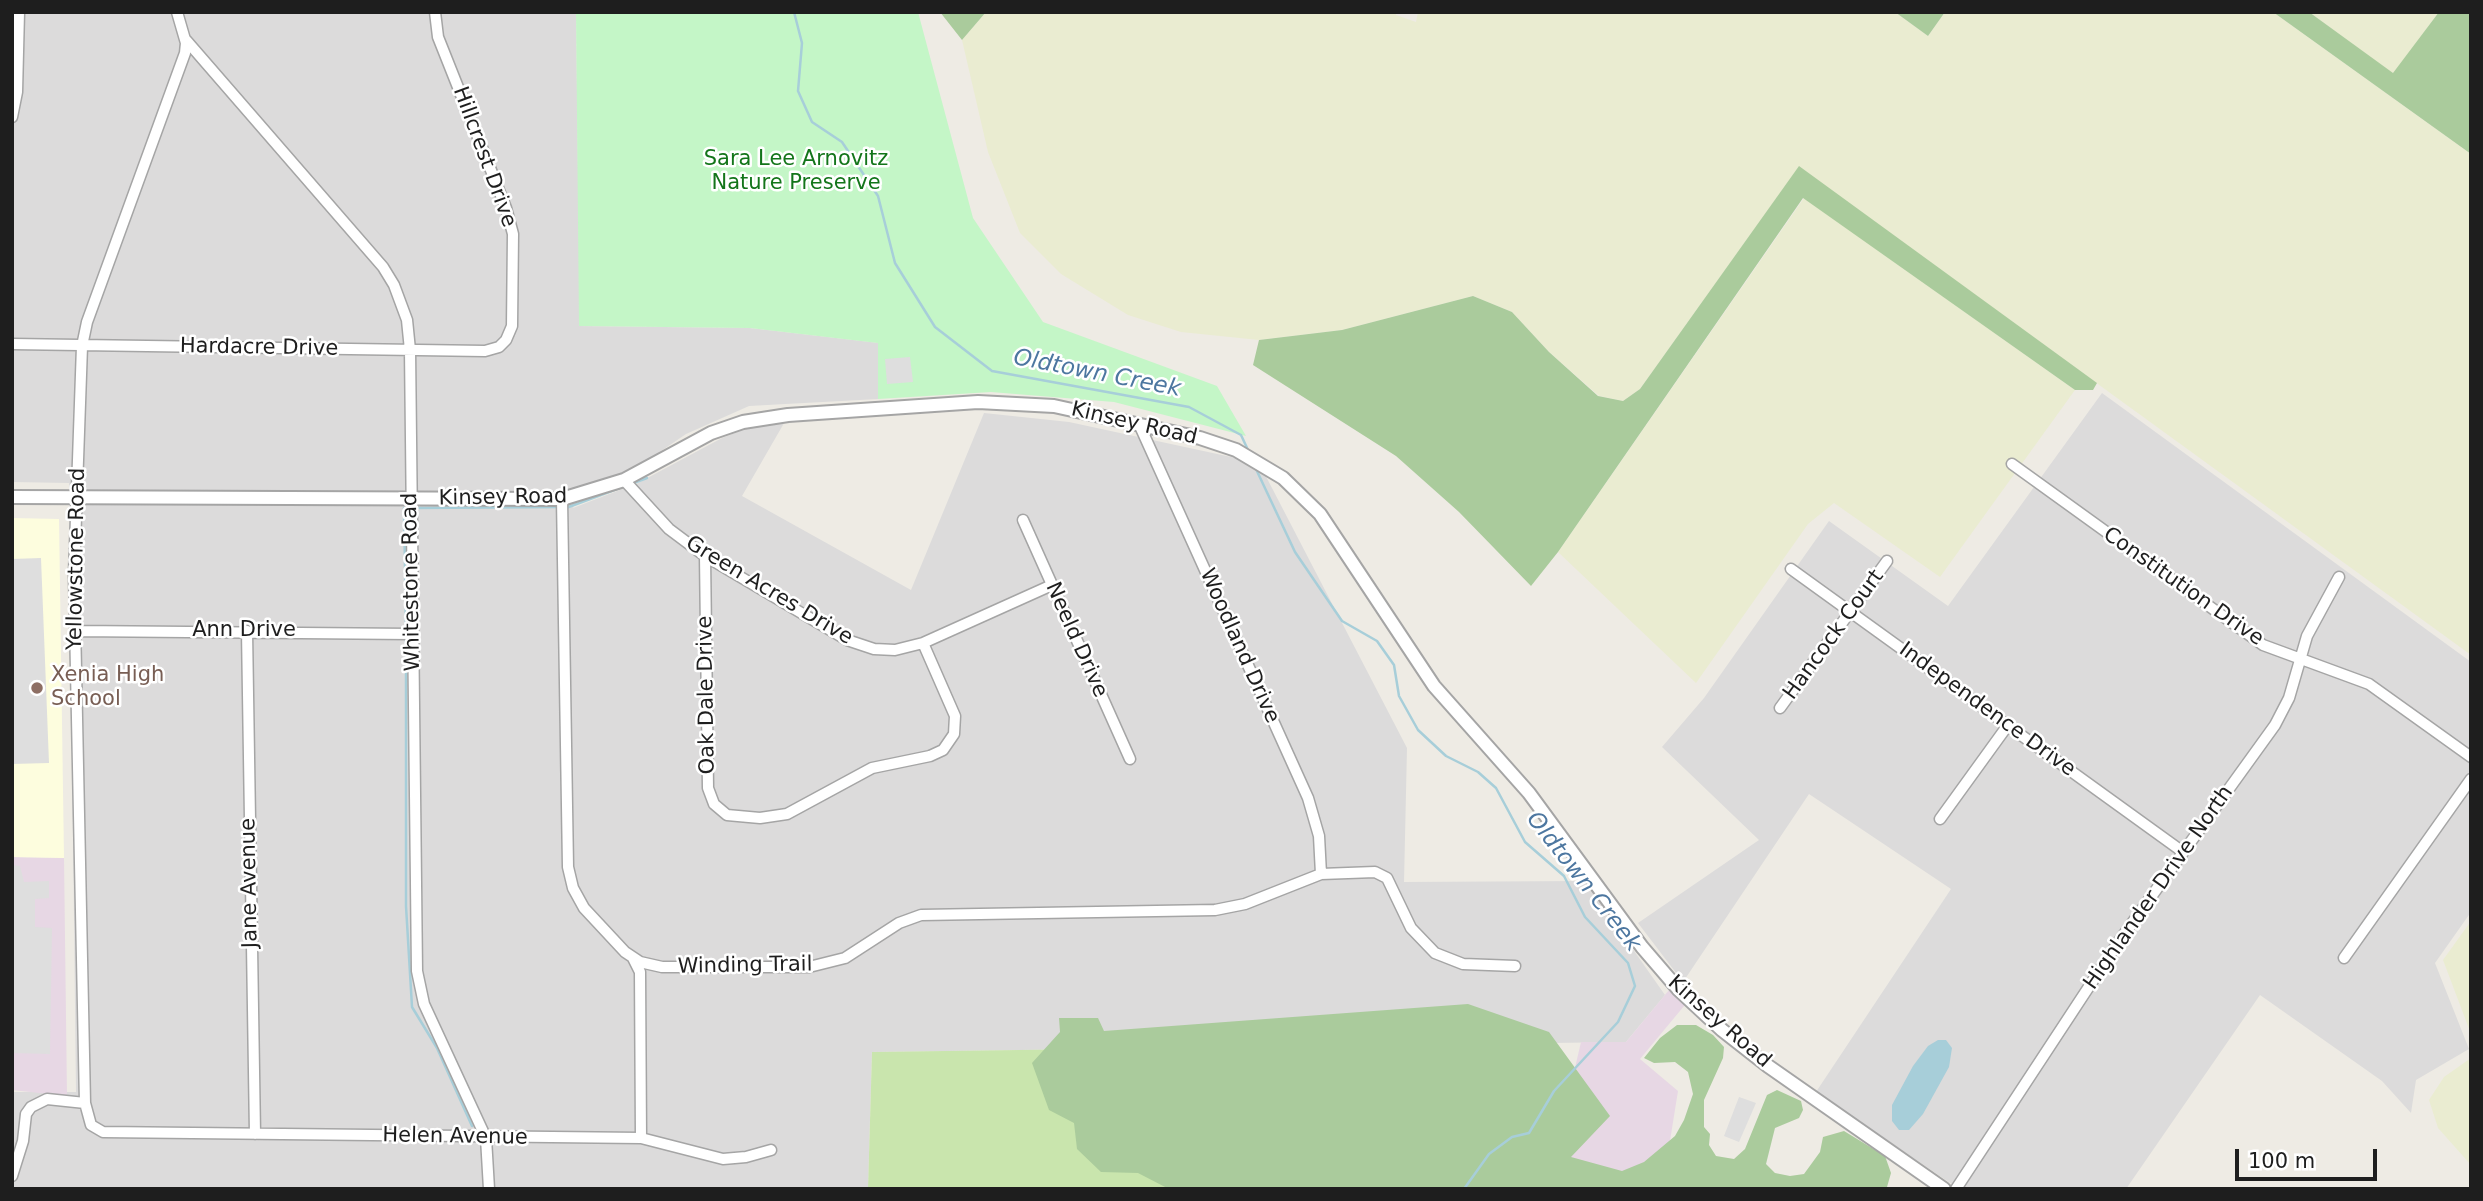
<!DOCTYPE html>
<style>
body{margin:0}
#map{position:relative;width:2483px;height:1201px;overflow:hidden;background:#eeebe4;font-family:"DejaVu Sans",sans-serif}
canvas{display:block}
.frame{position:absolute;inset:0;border:14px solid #1e1e1e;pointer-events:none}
.scale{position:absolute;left:2235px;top:1149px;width:142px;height:32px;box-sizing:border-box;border:4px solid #1e1e1e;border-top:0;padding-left:9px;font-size:21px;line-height:24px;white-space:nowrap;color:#1e1e1e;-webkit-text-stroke:5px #fff;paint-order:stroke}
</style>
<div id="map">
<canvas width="2483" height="1201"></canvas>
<div class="frame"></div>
<div class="scale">100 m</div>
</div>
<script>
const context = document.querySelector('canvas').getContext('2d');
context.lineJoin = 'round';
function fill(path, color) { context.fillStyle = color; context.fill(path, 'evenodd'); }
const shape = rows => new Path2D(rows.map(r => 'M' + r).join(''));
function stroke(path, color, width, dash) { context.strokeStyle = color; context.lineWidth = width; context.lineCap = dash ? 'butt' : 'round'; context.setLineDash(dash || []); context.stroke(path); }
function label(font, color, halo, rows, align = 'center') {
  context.font = font + ' "DejaVu Sans",sans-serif'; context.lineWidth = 5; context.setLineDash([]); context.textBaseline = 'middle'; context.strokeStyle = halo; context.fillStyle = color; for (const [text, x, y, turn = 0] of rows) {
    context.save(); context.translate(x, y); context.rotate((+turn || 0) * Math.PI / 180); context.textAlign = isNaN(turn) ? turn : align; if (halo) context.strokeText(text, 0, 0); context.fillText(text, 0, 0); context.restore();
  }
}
fill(shape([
 [12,12,576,12,580,326,750,328,879,343,878,399,749,406,686,434,629,473,581,489,573,508,638,483,722,438,791,411,742,496,911,590,984,413,1069,422,1259,463,1407,748,1404,882,1585,881,1665,995,1626,1042,872,1052,868,1189,12,1189,12,1092,76,1092,69,483,12,482],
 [2102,393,2471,662,2471,912,2435,963,2469,1049,2416,1080,2411,1113,2382,1081,2260,995,2126,1189,1959,1189,1816,1092,1951,889,1809,794,1683,982,1638,923,1759,840,1662,747,1704,698,1829,521,1948,606]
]), '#dcdbdb');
fill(shape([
 [12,857,64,858,67,1096,12,1090],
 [1679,978,1694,994,1640,1059,1678,1091,1669,1147,1636,1189,1548,1184,1581,1042,1626,1042]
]), '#e7d7e4');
fill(shape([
 [12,518,59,519,64,858,12,857]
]), '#fdfdde');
fill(shape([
 [986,12,1396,12,1396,15,1416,22,1418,12,1895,12,1928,36,1945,12,2273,12,2471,154,2471,655,1799,167,1640,389,1623,401,1599,396,1549,352,1512,312,1473,296,1342,330,1259,340,1181,332,1128,315,1061,274,1020,233,988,152,962,40],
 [2309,12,2439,12,2393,74],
 [1804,198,2075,390,1940,577,1834,503,1808,524,1696,683,1558,552],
 [2471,921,2471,1034,2443,960],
 [2471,1058,2471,1165,2438,1128,2429,1100,2444,1077]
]), '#eaecd1');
fill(shape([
 [1092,1049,1297,1189,868,1189,872,1052]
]), '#c9e5ad');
fill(shape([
 [940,12,986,12,962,40],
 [1895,12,1945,12,1928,36],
 [2273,12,2309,12,2393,73,2439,12,2471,12,2471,154],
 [1799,166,2097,383,2093,390,2075,390,1803,198,1558,552,1531,586,1459,512,1396,456,1253,365,1259,340,1342,330,1473,296,1512,312,1549,352,1598,396,1623,401,1640,389],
 [1468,1004,1549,1032,1610,1116,1571,1157,1622,1171,1644,1162,1675,1136,1684,1120,1693,1094,1688,1072,1675,1062,1654,1063,1644,1058,1660,1038,1677,1025,1696,1025,1713,1035,1724,1047,1723,1058,1704,1100,1704,1127,1710,1134,1709,1145,1716,1156,1734,1159,1745,1149,1767,1095,1777,1090,1801,1101,1803,1110,1799,1118,1775,1128,1766,1164,1775,1173,1790,1176,1804,1174,1820,1152,1823,1137,1844,1131,1885,1156,1891,1173,1887,1187,1169,1189,1138,1173,1101,1172,1077,1149,1074,1123,1049,1110,1032,1063,1060,1032,1059,1018,1098,1018,1104,1031]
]), '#aacb9c');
fill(shape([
 [576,12,918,12,973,218,1043,322,1217,386,1246,436,1114,402,991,392,878,399,878,343,750,328,579,326]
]), '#c4f6c7');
fill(shape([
 [910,357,913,382,887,384,885,359],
 [41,558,49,763,12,764,12,559],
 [12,865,20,866,24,882,49,881,49,898,35,899,35,927,52,928,50,1054,12,1053],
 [1739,1097,1756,1103,1739,1142,1724,1136]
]), '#dedede');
fill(shape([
 [1938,1040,1946,1040,1952,1048,1949,1067,1923,1114,1909,1130,1899,1130,1892,1121,1892,1105,1913,1066,1928,1046]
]), '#a7ced9');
stroke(shape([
 [794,12,802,43,798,91,812,122,842,142,878,196,895,263,935,327,992,371,1189,407,1241,435,1248,450],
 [1256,469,1295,552,1342,621,1377,641,1394,665,1399,696,1418,730,1446,756,1478,772,1496,788,1525,842,1564,876,1585,917,1628,963,1635,986,1618,1022,1554,1091,1529,1133,1512,1137,1489,1154,1464,1189],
 [631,484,647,478],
 [416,508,559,507],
 [566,508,625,486],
 [406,630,404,508,409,508],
 [406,636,406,906,412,1007,437,1048,472,1126]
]), '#a7ced9', 2.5);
const minor = shape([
 [177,12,186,43,185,53,87,322,82,346,74,574,85,1103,91,1125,103,1132,641,1138,640,972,633,958],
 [186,40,383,267,394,285,407,320,410,350,417,971,424,1004,486,1138,489,1189],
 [12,117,17,92,19,12],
 [12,344,485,351,499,347,506,340,512,326,513,234,506,208,438,37,435,12],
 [1139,424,1308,798,1319,836,1321,874],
 [2012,464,2263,645,2369,684,2471,757],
 [624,480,669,529,705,556,847,640,874,649,895,650,923,643,1052,585],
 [562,499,568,867,573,888,584,908,625,952,640,962,662,967,809,967,845,958,899,923,921,915,1215,910,1245,904,1321,874,1375,872,1387,878,1411,928,1435,953,1463,964,1515,966],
 [1023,520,1130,759],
 [705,556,708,788,714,804,727,815,760,818,787,814,872,768,930,756,943,750,954,734,955,716,923,643],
 [1791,569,2183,852],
 [76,631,412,634],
 [247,631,255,1134],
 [1780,708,1887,561],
 [1940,819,2008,725],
 [2344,958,2471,779],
 [641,1138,723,1159,746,1157,771,1150],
 [12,1176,23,1141,26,1114,31,1107,47,1099,85,1103],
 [1956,1189,2117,944,2275,725,2289,698,2307,636,2339,577]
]);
const tertiary = shape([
 [12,497,562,499,624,480,711,433,743,422,788,415,978,402,1054,406,1200,438,1236,450,1283,478,1320,514,1434,686,1529,793,1642,947,1679,990,1722,1030,1768,1066,1944,1189]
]);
stroke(minor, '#a5a5a5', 13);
stroke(tertiary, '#a5a5a5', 16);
stroke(minor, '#fff', 10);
stroke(tertiary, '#fff', 12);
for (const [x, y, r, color] of [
 [37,688,7,"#8d6e63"]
]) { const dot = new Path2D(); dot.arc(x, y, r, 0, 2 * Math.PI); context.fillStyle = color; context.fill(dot); stroke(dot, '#fff', 2.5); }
label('21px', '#1e1e1e', '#fff', [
 ["Hillcrest Drive",484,157,70],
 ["Hardacre Drive",259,348,1],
 ["Kinsey Road",1134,424,13],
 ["Kinsey Road",503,498,-1],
 ["Yellowstone Road",77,559,-89],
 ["Whitestone Road",412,582,-91],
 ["Constitution Drive",2183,587,35],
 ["Green Acres Drive",769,591,31],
 ["Ann Drive",244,631],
 ["Hancock Court",1834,635,-54],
 ["Neeld Drive",1076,640,66],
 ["Woodland Drive",1239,646,66],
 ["Oak Dale Drive",707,695,-91],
 ["Independence Drive",1987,710,36],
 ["Jane Avenue",250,883,-91],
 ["Highlander Drive North",2159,888,-55],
 ["Winding Trail",745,966,-1],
 ["Kinsey Road",1719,1022,41],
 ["Helen Avenue",455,1137,1]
]);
label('21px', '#13751a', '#fff', [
 ["Sara Lee Arnovitz",796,160],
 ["Nature Preserve",796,184]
]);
label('21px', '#785e54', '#fff', [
 ["Xenia High",51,676],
 ["School",51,700]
], 'left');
label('italic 23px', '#4d77a0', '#fff', [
 ["Oldtown Creek",1097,374,11],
 ["Oldtown Creek",1583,882,52]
]);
</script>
